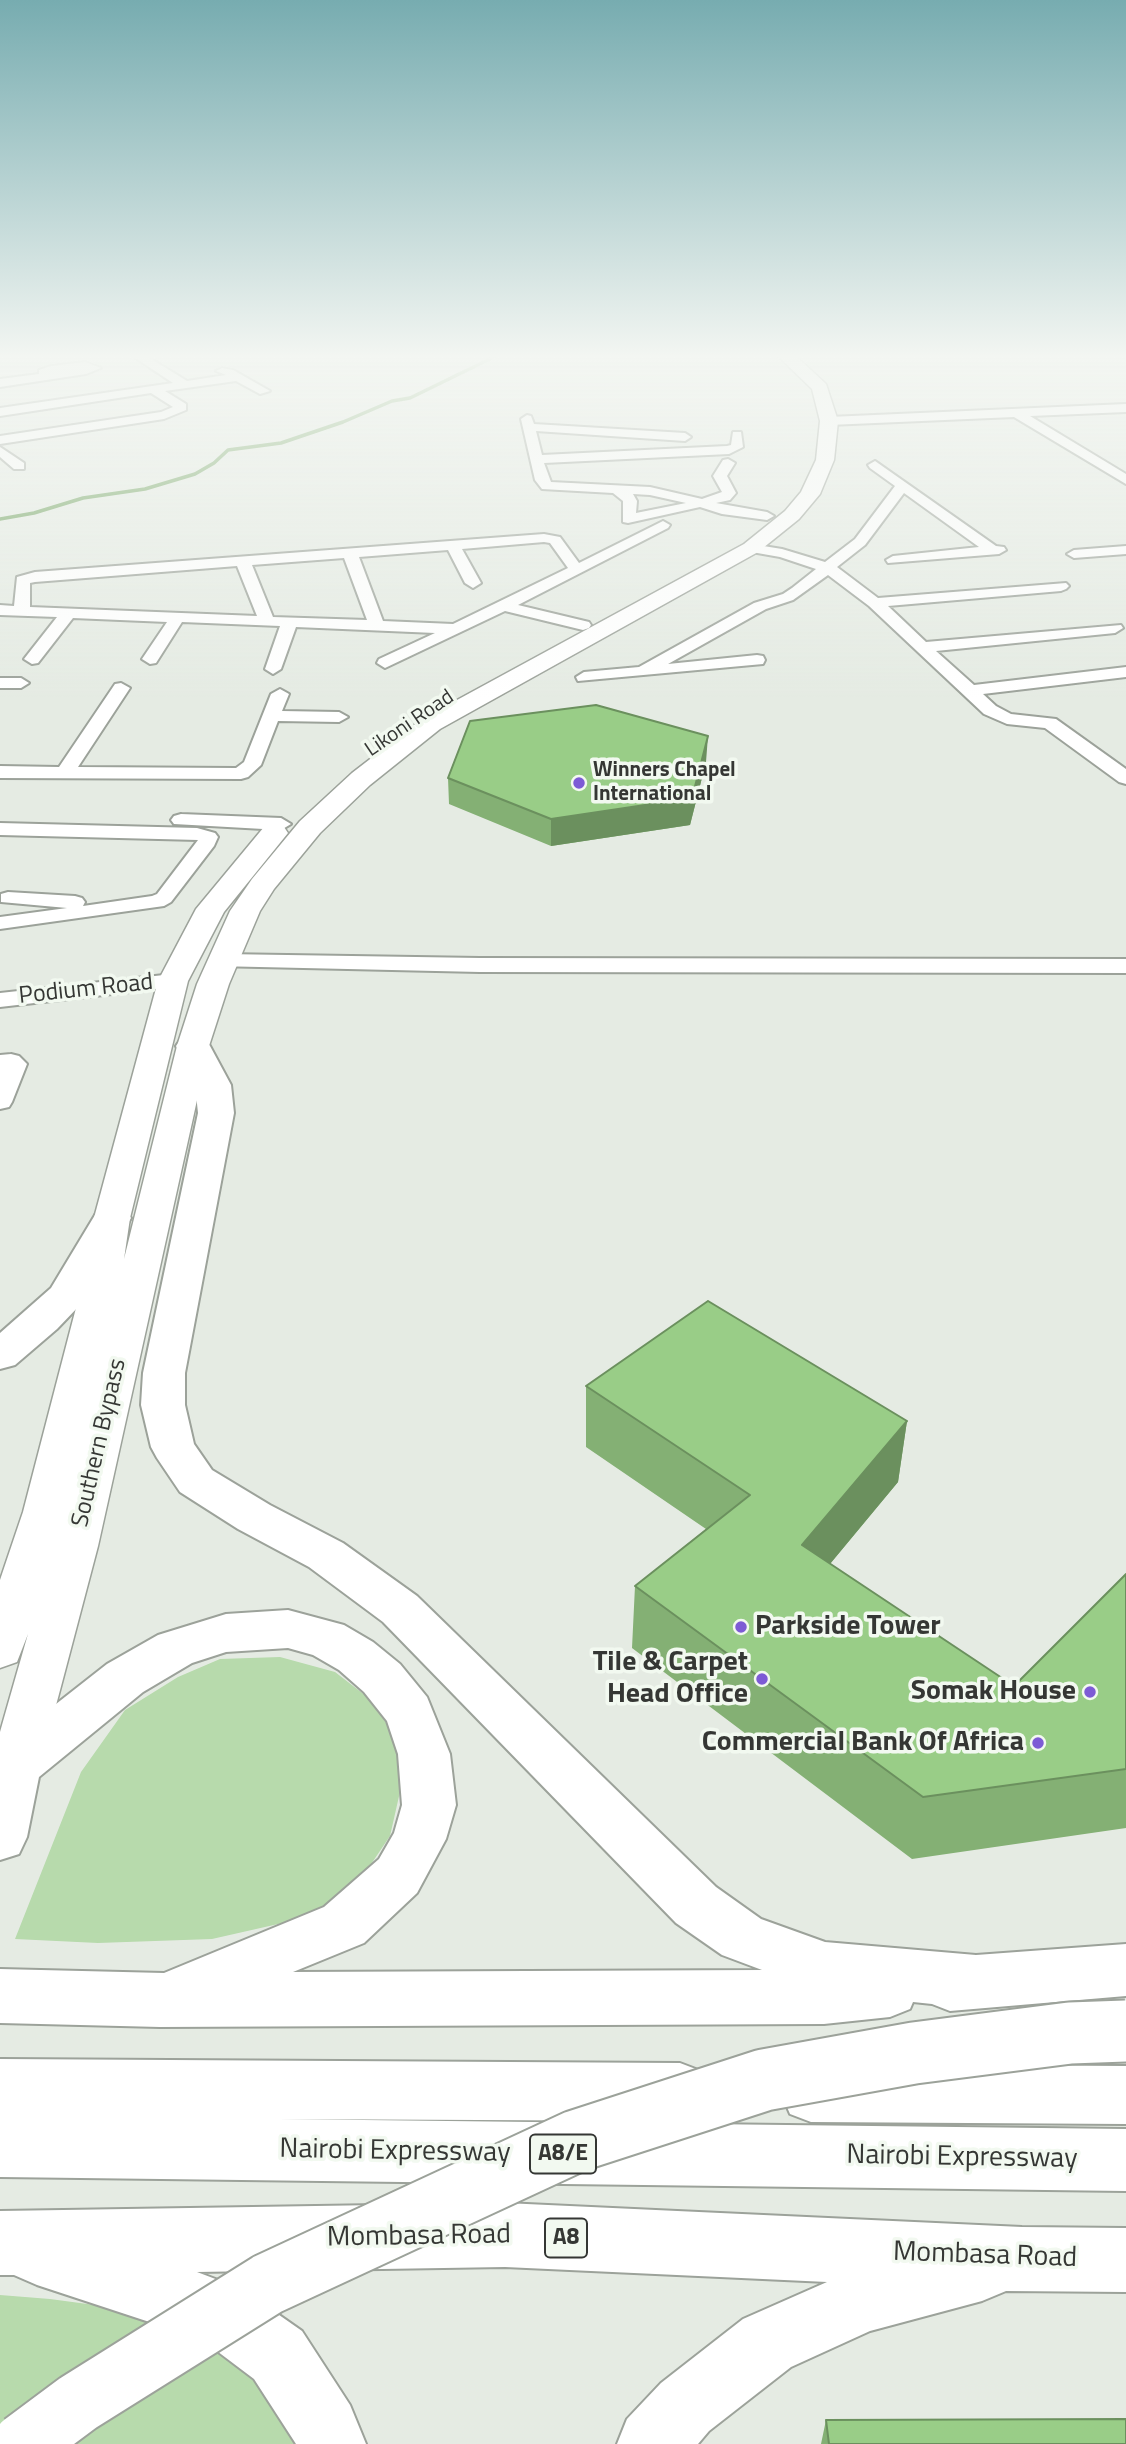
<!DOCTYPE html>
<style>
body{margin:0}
canvas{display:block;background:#e5ebe3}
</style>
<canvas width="1126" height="2444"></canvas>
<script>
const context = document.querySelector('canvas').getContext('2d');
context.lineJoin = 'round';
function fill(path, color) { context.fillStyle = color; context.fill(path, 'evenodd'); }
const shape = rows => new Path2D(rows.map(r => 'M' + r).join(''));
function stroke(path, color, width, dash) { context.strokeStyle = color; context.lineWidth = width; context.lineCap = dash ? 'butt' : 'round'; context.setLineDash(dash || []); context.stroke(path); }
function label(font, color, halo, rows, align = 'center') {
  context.font = font + ' "Titillium Web",sans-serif'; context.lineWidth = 7; context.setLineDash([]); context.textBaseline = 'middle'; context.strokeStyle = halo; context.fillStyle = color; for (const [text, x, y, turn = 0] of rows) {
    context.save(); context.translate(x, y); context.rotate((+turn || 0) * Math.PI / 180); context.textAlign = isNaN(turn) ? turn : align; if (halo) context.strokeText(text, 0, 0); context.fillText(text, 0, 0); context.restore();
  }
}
fill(shape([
 [280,1657,335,1672,370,1699,393,1733,402,1783,390,1836,357,1885,309,1917,212,1939,98,1943,15,1939,81,1772,125,1710,178,1677,220,1659],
 [0,2295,50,2299,132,2310,245,2363,298,2444,0,2444]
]), '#b7daac');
stroke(shape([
 [0,519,34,513,83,498,145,489,195,474,214,463,228,450,281,443,343,422,392,401,410,398,494,357]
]), '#6fa15d', 3.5);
const minor = shape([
 [134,357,148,357,187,381,226,375,216,371,222,368,233,370,270,391,260,394,236,381,165,391,186,404,186,410,164,419,0,444,0,436,161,412,173,407,151,393,0,416,0,408,173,383,134,357],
 [85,362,101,368,86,374,0,387,0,379,39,374,39,370,51,366,85,362],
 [1126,404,1126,412,1030,416,1126,474,1126,484,1014,417,829,425,823,421,829,417,1126,404],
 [527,415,531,416,534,424,685,433,691,437,685,441,536,431,542,455,727,446,731,445,733,432,741,432,743,447,729,454,544,463,551,482,650,487,702,499,722,492,713,476,723,460,728,459,735,463,727,476,736,493,730,500,716,503,767,512,774,516,767,520,722,514,700,507,628,523,623,522,623,501,613,493,542,489,535,480,521,419,527,415],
 [633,494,650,495,686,503,636,513,637,501,633,494],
 [0,447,24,463,24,469,14,469,0,457,0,447],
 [875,461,996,546,1004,547,1006,550,999,554,888,563,886,560,893,556,979,547,904,493,865,545,837,567,878,598,1066,583,1069,586,1066,589,1061,591,888,606,926,642,1121,625,1123,628,1115,633,936,651,974,685,1126,667,1126,677,983,694,996,706,1011,714,1056,719,1126,769,1126,784,1119,782,1045,728,1007,724,984,714,869,606,828,575,793,600,766,609,668,664,757,655,763,656,765,660,763,664,578,681,576,677,584,672,639,667,754,603,783,594,792,588,816,569,780,557,746,551,744,548,751,544,782,549,825,562,855,539,895,486,870,468,868,465,875,461],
 [663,521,670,525,668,528,518,605,589,622,591,625,589,628,583,630,505,611,385,668,377,663,379,659,435,633,296,627,281,669,273,674,265,669,280,626,182,622,156,663,150,664,142,659,167,622,73,618,38,663,32,664,24,659,57,617,0,615,0,605,14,606,17,577,35,572,544,534,560,537,579,563,663,521],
 [544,542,550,543,568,568,453,624,383,621,359,557,448,550,465,583,473,588,481,583,462,549,544,542],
 [344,558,367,620,273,617,252,565,344,558],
 [237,566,257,616,30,607,30,583,35,582,237,566],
 [1126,546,1126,554,1074,558,1067,554,1074,550,1126,546],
 [0,678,21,678,29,683,21,688,0,688,0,678],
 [121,683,130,688,78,767,236,768,244,762,271,694,280,689,289,694,282,711,339,712,348,717,339,722,278,721,261,765,248,777,241,779,0,778,0,766,59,767,115,684,121,683],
 [181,814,281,818,291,824,281,830,174,824,171,820,174,816,181,814],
 [0,823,197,828,215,833,218,837,214,846,171,902,164,906,0,929,0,917,67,908,1,902,1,894,8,892,75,896,82,898,85,902,83,906,152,896,157,894,198,840,0,835,0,823],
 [223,954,480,958,1126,959,1126,973,480,972,215,966,212,961,215,956,223,954],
 [173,974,181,976,184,981,181,986,0,1007,0,993,173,974],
 [11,1054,19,1056,27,1064,12,1102,9,1107,0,1109,0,1055,11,1054]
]);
const secondary = shape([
 [779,357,797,357,826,384,838,421,834,460,820,494,799,519,758,552,440,729,370,785,320,833,274,889,260,911,229,984,209,1046,98,1546,40,1766,33,1781,15,1787,0,1782,0,1732,28,1634,17,1662,0,1668,0,1580,23,1512,83,1281,94,1218,158,981,196,909,264,827,274,825,284,827,288,833,224,912,188,981,130,1218,124,1259,177,1046,197,984,230,911,252,879,300,821,352,773,422,719,744,544,785,511,801,492,816,460,820,421,812,389,779,357]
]);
const trunk = shape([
 [193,1036,205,1039,210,1046,231,1085,234,1113,185,1373,185,1405,194,1444,212,1470,270,1505,343,1543,417,1596,716,1887,761,1919,825,1942,976,1955,1126,1944,1126,1996,950,2011,932,2004,913,2002,910,2009,890,2017,824,2024,160,2027,0,2023,0,1969,164,1973,324,1907,379,1859,394,1833,402,1805,398,1754,387,1721,364,1692,339,1670,313,1655,288,1648,226,1652,192,1663,143,1692,39,1777,27,1837,19,1854,0,1860,0,1748,107,1664,158,1635,226,1614,288,1610,344,1625,373,1642,400,1664,427,1697,450,1754,456,1805,446,1839,417,1893,364,1943,293,1972,762,1970,722,1955,676,1923,383,1622,309,1567,238,1529,180,1492,157,1458,151,1447,141,1405,143,1373,198,1113,195,1085,176,1046,181,1039,193,1036],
 [112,1206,126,1210,131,1218,80,1305,57,1329,15,1365,0,1369,0,1333,51,1288,98,1210,112,1206],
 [505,2203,1022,2227,1126,2228,1126,2292,1006,2291,982,2301,870,2331,791,2367,709,2431,698,2444,617,2444,627,2419,661,2383,743,2319,827,2282,505,2267,197,2272,242,2289,302,2331,350,2405,366,2444,296,2444,254,2379,201,2339,37,2285,14,2275,0,2275,0,2211,505,2203]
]);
const motorway = shape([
 [0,2059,680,2063,701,2071,710,2092,701,2113,680,2121,278,2119,1126,2129,1126,2191,0,2177,0,2059],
 [811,2064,1126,2066,1126,2124,811,2122,790,2114,781,2093,790,2072,811,2064]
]);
stroke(minor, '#9ca29a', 4);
stroke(secondary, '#9ca29a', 3);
stroke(trunk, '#9ca29a', 4);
stroke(motorway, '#9ca29a', 4);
fill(minor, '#fff');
fill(secondary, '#fff');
fill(trunk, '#fff');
fill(motorway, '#fff');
const motorwayBridge = shape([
 [23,2444,78,2403,268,2284,576,2141,764,2080,914,2053,1070,2033,1126,2031]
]);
stroke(motorwayBridge, '#9ca29a', 65, []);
stroke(motorwayBridge, '#fff', 61);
fill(shape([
 [706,762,690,825,551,846,449,804,448,778],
 [586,1386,907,1421,898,1482,830,1564,1014,1686,1126,1574,1126,1828,912,1859,632,1648,635,1586,706,1529,586,1447],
 [826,2420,1126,2444,821,2444]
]), '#84b074');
fill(shape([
 [708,736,706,762,690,825,551,846,551,819],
 [907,1421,898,1482,795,1606,802,1545]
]), '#6b905e');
const building = shape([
 [596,705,708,736,692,798,551,819,448,778,470,721,596,705],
 [708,1301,907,1421,802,1545,1014,1686,1126,1574,1126,1769,923,1797,635,1586,750,1495,586,1386,708,1301],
 [1126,2419,1126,2444,829,2444,826,2420,1126,2419]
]);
fill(building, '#99cd87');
stroke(building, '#6b905e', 2);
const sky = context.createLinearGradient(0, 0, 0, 699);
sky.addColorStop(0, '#77acb0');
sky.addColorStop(0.51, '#f3f6f2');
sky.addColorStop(1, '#f3f6f200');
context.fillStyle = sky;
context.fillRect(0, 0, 1126, 699);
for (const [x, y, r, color] of [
 [579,783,7,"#7d5bd5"],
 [741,1627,7,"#7d5bd5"],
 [762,1679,7,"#7d5bd5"],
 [1090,1692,7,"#7d5bd5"],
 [1038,1743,7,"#7d5bd5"]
]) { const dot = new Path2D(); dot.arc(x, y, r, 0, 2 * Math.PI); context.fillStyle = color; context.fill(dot); stroke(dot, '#f2f9f0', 2.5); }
label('21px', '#353734', '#f2f9f0', [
 ["Likoni Road",410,724,-34]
]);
label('bold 21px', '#353734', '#f2f9f0', [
 ["Winners Chapel",593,771],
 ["International",593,795]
], 'left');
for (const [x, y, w] of [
 [563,2154,66],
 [566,2238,42]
]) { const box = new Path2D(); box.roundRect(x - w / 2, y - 19.5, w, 39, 5); context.fillStyle = '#f2f9f0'; context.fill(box); stroke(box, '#353734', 2); }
label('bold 23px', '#353734', null, [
 ["A8/E",563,2154],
 ["A8",566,2238]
]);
label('24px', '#353734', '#f2f9f0', [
 ["Podium Road",86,990,-6],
 ["Southern Bypass",100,1443,-77]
]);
label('bold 28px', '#353734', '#f2f9f0', [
 ["Parkside Tower",755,1627,"left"],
 ["Tile & Carpet",748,1663],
 ["Head Office",748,1695],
 ["Somak House",1076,1692],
 ["Commercial Bank Of Africa",1024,1743]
], 'right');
label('28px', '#353734', '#f2f9f0', [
 ["Nairobi Expressway",395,2152,1],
 ["Nairobi Expressway",962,2158,1],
 ["Mombasa Road",419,2237,-1],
 ["Mombasa Road",985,2256,2]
]);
</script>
